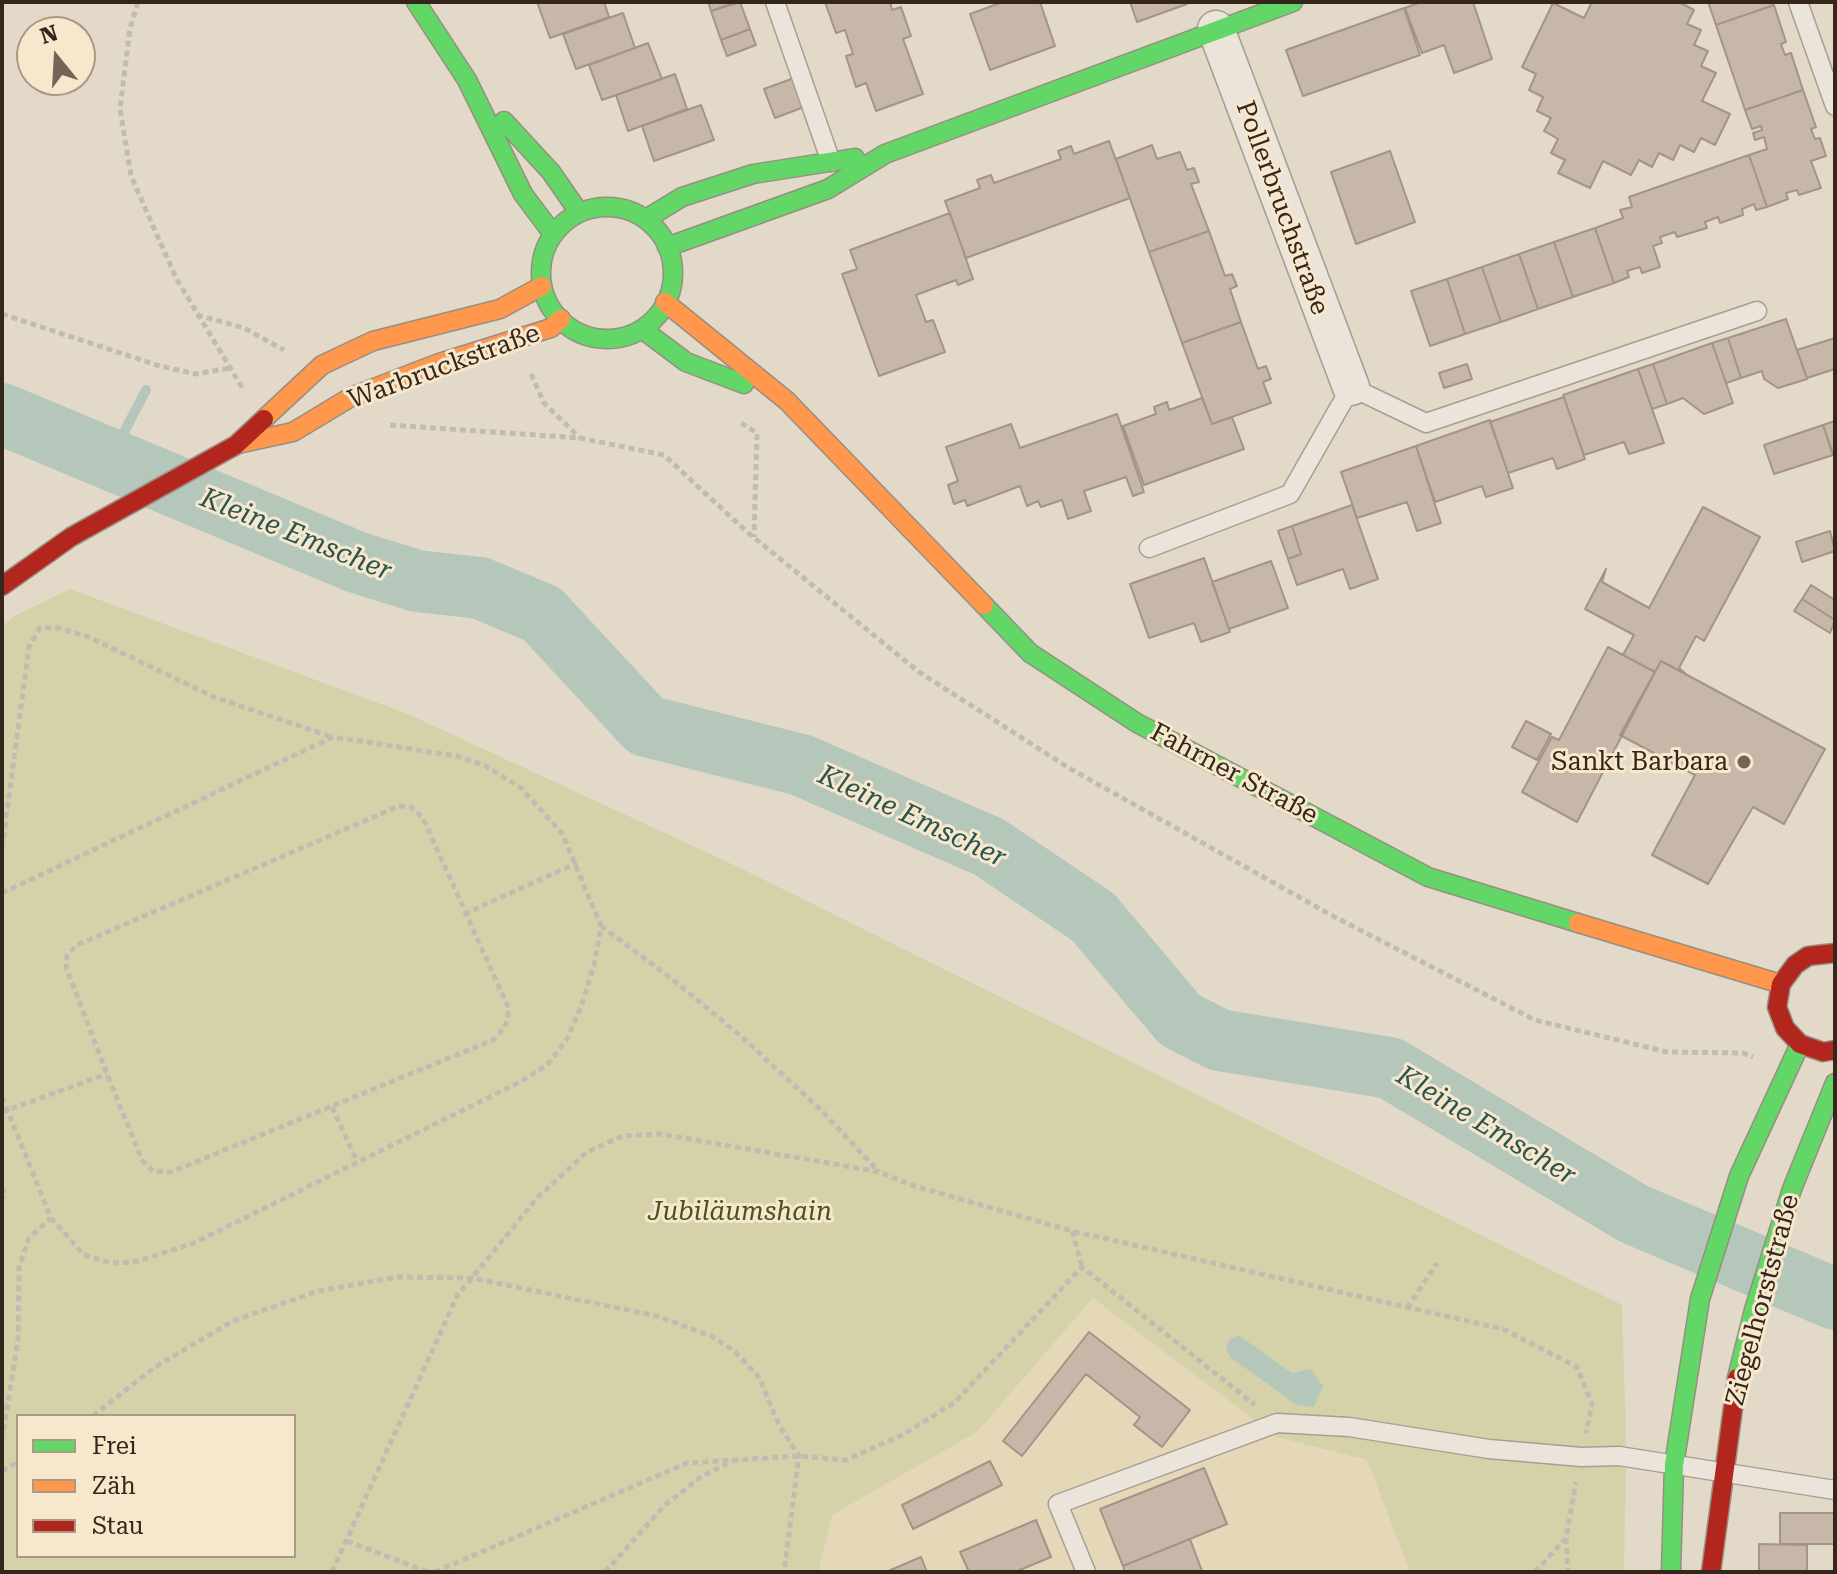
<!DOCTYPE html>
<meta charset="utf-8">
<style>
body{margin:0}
#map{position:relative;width:1837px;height:1574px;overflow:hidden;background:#e3d9c8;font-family:"Roboto Serif",serif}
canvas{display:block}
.frame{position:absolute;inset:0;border:4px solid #35261b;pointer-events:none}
.legend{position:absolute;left:16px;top:1414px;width:280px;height:144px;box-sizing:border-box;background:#f6e7cd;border:2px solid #a99a86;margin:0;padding:10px 14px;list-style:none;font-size:24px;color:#35261b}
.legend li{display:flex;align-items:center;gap:16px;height:40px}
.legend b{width:40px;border:2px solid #a99a86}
.north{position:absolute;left:16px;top:16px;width:80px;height:80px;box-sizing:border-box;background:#f6e7cd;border:2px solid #a99a86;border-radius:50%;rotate:342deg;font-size:22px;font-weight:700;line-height:32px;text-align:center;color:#35261b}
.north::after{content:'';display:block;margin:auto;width:28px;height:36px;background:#726558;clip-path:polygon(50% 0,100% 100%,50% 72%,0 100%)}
</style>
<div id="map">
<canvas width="1837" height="1574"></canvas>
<div class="frame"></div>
<ul class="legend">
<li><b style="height:10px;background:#63d668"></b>Frei</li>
<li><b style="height:10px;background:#ff974d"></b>Zäh</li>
<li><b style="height:10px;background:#b3261e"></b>Stau</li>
</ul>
<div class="north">N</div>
</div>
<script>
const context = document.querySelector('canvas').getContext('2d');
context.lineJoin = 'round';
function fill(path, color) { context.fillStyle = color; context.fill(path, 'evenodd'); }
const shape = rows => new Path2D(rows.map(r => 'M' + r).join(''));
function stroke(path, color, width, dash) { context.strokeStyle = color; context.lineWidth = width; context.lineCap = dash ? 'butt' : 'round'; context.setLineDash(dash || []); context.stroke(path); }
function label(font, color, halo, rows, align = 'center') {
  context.font = font + ' "Roboto Serif",serif'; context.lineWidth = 6; context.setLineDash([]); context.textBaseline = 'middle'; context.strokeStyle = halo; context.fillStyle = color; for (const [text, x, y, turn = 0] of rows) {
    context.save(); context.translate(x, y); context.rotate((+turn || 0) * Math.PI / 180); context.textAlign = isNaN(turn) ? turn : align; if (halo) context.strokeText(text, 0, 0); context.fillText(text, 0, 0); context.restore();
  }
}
fill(shape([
 [1093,1298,1277,1437,1367,1460,1410,1572,818,1572,832,1515,977,1432]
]), '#e4d8b8');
fill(shape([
 [70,589,408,714,734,865,1622,1305,1626,1442,1624,1572,1410,1572,1367,1460,1277,1437,1093,1298,977,1432,832,1515,818,1572,2,1572,2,626,18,614],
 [18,1416,294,1416,294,1556,18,1556]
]), '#d5d2aa');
fill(shape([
 [1238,1335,1292,1373,1311,1369,1323,1386,1314,1407,1297,1405,1230,1357,1226,1349,1229,1340]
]), '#b5c7ba');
stroke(shape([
 [111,457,146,390]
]), '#b5c7ba', 10);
stroke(shape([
 [2,414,356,562,417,581,480,588,542,614,646,726,801,765,989,847,1093,917,1180,1020,1219,1040,1390,1068,1634,1214,1835,1299]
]), '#b5c7ba', 62);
const building = shape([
 [537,2,604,2,609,17,550,38,537,2],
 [708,2,736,2,711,11,708,2],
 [740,2,750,29,721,40,711,11,740,2],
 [825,2,890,2,892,10,901,7,911,36,903,39,923,94,876,111,866,83,856,87,846,56,853,54,845,30,836,33,825,2],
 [1003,2,1040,2,1055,46,990,70,970,14,1003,2],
 [1130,2,1186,2,1187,4,1137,22,1130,2],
 [1421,2,1473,2,1492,59,1454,73,1444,45,1422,53,1405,8,1421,2],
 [1592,2,1679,2,1694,10,1687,24,1701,30,1694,45,1708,51,1701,66,1716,73,1702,101,1730,114,1715,145,1701,138,1694,152,1680,145,1673,160,1659,153,1652,167,1639,160,1631,175,1603,161,1590,188,1558,173,1565,160,1551,153,1558,139,1544,131,1551,118,1537,111,1543,97,1529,90,1536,74,1522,67,1553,3,1584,18,1592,2],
 [1708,2,1772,2,1774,5,1716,25,1708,2],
 [1774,5,1786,42,1781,44,1785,55,1791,53,1803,90,1745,110,1716,25,1774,5],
 [1404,8,1420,55,1303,96,1286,50,1404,8],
 [623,13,635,48,576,69,563,34,623,13],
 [750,29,756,45,727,56,721,40,750,29],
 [648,43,662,79,602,100,589,65,648,43],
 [675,74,687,109,628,131,616,95,675,74],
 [794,78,804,107,775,118,764,89,794,78],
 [1803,90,1816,127,1811,129,1815,139,1820,138,1826,156,1811,161,1821,188,1799,195,1797,190,1786,193,1788,199,1767,207,1749,155,1767,149,1764,137,1755,140,1753,133,1762,130,1761,126,1752,129,1745,110,1803,90],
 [701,105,714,140,654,161,642,126,701,105],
 [1109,141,1130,198,966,258,945,201,980,188,977,180,991,175,994,183,1061,159,1058,151,1071,146,1074,154,1109,141],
 [1152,145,1157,159,1180,152,1187,170,1194,168,1199,182,1191,184,1209,231,1149,252,1116,159,1152,145],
 [1390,151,1415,222,1356,244,1331,172,1390,151],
 [1749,155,1767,207,1756,210,1754,204,1742,209,1743,215,1720,223,1718,217,1705,222,1707,228,1677,237,1675,232,1660,237,1662,243,1653,246,1660,267,1642,273,1640,267,1627,271,1629,277,1614,283,1595,228,1623,218,1620,210,1632,207,1629,197,1749,155],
 [950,213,973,279,958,285,956,280,916,295,926,322,933,320,945,352,879,376,842,274,857,269,850,250,950,213],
 [1595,228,1614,283,1573,297,1554,242,1595,228],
 [1209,231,1225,276,1232,274,1237,286,1230,289,1241,322,1182,343,1149,252,1209,231],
 [1554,242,1573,297,1538,309,1519,254,1554,242],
 [1519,254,1538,309,1501,322,1482,267,1519,254],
 [1482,267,1501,322,1465,334,1447,279,1482,267],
 [1447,279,1465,334,1430,346,1411,291,1447,279],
 [1786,319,1807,379,1778,388,1764,379,1762,371,1741,378,1728,338,1786,319],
 [1241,322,1258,369,1266,366,1271,379,1263,382,1271,403,1212,424,1182,343,1241,322],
 [1728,338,1741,378,1726,383,1712,343,1728,338],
 [1835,338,1835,369,1807,378,1797,350,1835,338],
 [1712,343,1733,403,1704,414,1683,398,1667,404,1653,364,1712,343],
 [1467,364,1472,379,1444,388,1439,373,1467,364],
 [1653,364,1667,404,1652,409,1638,369,1653,364],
 [1638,369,1664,443,1629,454,1624,442,1584,455,1563,395,1638,369],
 [1564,397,1585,459,1557,469,1553,458,1508,473,1490,422,1564,397],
 [1202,398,1212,424,1232,417,1244,449,1144,485,1123,426,1156,414,1154,407,1167,402,1169,410,1202,398],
 [1117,414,1144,492,1133,496,1126,477,1084,491,1091,511,1068,519,1062,500,1041,507,1038,501,1027,506,1020,486,967,506,965,500,954,504,948,485,958,481,946,447,1011,424,1020,448,1117,414],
 [1490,420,1513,488,1486,497,1482,486,1435,502,1416,446,1490,420],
 [1835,421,1835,453,1833,454,1823,425,1835,421],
 [1823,425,1833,455,1774,474,1764,445,1823,425],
 [1416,446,1441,523,1417,531,1407,502,1357,518,1341,472,1416,446],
 [1352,505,1378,579,1350,589,1343,569,1297,585,1288,559,1301,554,1292,526,1352,505],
 [1703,507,1760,537,1704,641,1696,636,1679,668,1686,674,1661,661,1655,672,1623,655,1634,635,1585,609,1606,569,1602,582,1649,608,1703,507],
 [1292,526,1301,554,1288,559,1278,531,1292,526],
 [1830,531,1835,551,1802,562,1796,542,1830,531],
 [1204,558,1230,632,1201,642,1194,623,1149,638,1130,584,1204,558],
 [1271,561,1288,608,1229,629,1212,582,1271,561],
 [1811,585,1835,600,1835,620,1802,599,1811,585],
 [1802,599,1835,620,1830,633,1794,611,1802,599],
 [1608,647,1655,672,1577,822,1522,792,1552,737,1559,740,1608,647],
 [1661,661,1825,749,1784,824,1753,807,1708,884,1652,855,1695,775,1620,735,1661,661],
 [1526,721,1551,734,1537,760,1512,747,1526,721],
 [1089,1332,1190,1410,1162,1447,1134,1425,1140,1417,1086,1374,1022,1456,1003,1441,1089,1332],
 [990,1461,1002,1485,913,1529,902,1505,990,1461],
 [1204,1468,1227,1524,1123,1566,1100,1509,1204,1468],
 [1780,1513,1835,1513,1835,1544,1780,1544,1780,1513],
 [1036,1520,1051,1557,1015,1572,969,1572,960,1552,1036,1520],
 [1190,1539,1202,1571,1125,1572,1123,1566,1190,1539],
 [1759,1544,1807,1545,1807,1572,1759,1572,1759,1544],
 [921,1557,927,1572,886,1572,921,1557]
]);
fill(building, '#c6b7a9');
stroke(building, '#a39488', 2);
const lane = shape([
 [775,2,831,162],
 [1798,2,1835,106],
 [1149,548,1290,494,1351,387,1426,423,1757,311],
 [1086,1572,1058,1504,1277,1423,1349,1427,1489,1449,1581,1457,1619,1456,1835,1490]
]);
const street = shape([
 [1216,29,1351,387]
]);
const fast = shape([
 [416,2,467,80,523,194,553,234],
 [504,121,551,172,578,211],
 '541 273a66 66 0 1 1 132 0a66 66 0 1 1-132 0Z',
 [646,219,682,197,753,174,855,158],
 [667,247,828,189,885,154,1293,2],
 [642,329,686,362,744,384],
 [984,605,1030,653,1137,723,1428,877,1578,923],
 [1737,1378,1754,1310,1792,1189,1835,1083],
 [1671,1572,1674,1465,1700,1299,1739,1176,1800,1044]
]);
const slow = shape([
 [665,302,787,401,984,605],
 [264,419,322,365,373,341,500,309,542,286],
 [242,443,293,432,351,397,439,363,551,328,561,319],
 [1578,923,1781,984]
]);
const jam = shape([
 [2,586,71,537,236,445,264,419],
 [1835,953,1808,956,1795,965,1781,984,1777,1007,1785,1028,1800,1044,1823,1052,1835,1050],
 [1711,1572,1737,1378]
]);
stroke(lane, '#a79e92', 21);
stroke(street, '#a79e92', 39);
stroke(fast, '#978e82', 21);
stroke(slow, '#978e82', 21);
stroke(jam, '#978e82', 21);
stroke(shape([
 [138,2,130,28,120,109,131,176,176,278,243,389],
 [2,314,160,366,196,374,230,368],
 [197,315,244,328,284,350],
 [531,374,544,403,580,438],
 [741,423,757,433,754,537],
 [390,425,580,438,664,455,746,531,919,672,1069,768,1331,915,1535,1020,1667,1052,1743,1053,1753,1057],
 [399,806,411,807,423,818,509,1009,505,1027,493,1040,171,1172,153,1171,142,1160,107,1074,66,967,67,955,77,945,399,806],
 [2,848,29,647,40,628,58,628,89,637,214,697,332,737],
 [2,893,333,737,457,756,486,766,521,788,562,833,601,926,595,961,581,1007,567,1039,548,1064,522,1081,192,1244,134,1262,111,1263,84,1255,51,1218,2,1097],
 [464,914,577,863],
 [601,926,672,979,743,1038,821,1110,879,1172],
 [332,1107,357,1161],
 [2,1112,107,1074],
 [2,1188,6,1195,2,1197],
 [1072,1231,1082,1267],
 [1407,1308,1437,1263],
 [93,1416,155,1367,233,1321,318,1291,398,1277,472,1278,657,1316,711,1336,733,1350,759,1377,779,1425,799,1456,784,1572],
 [2,1440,18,1340,19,1267,29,1238,51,1218],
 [2,1471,18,1462],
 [1566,1538,1568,1572],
 [347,1541,428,1572],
 [332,1572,457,1296,538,1197,587,1152,623,1136,661,1134,880,1172,911,1185,1072,1231,1503,1329,1577,1367,1592,1404,1586,1433],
 [435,1572,687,1463,799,1456,846,1460,904,1434,954,1403,1082,1267,1255,1405],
 [605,1572,665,1505,702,1476,735,1460],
 [1535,1572,1566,1538,1576,1482]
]), '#c3bbb1', 5, [6, 4]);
stroke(lane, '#ebe4da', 18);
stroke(street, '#ebe4da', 36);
stroke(fast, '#63d668', 18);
stroke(slow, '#ff974d', 18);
stroke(jam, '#b3261e', 18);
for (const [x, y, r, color] of [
 [1744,762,8,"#726558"]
]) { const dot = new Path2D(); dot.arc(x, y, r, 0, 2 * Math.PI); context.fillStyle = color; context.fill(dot); stroke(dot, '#f6e7cd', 3); }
label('26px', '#35261b', '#f6e7cd', [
 ["Pollerbruchstraße",1282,208,70],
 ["Warbruckstraße",444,367,-20],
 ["Fahrner Straße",1234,774,28],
 ["Ziegelhorststraße",1763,1300,-75]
]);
label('26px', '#35261b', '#f6e7cd', [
 ["Sankt Barbara",1728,762]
], 'right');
label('italic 26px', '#495221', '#f6e7cd', [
 ["Jubiläumshain",740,1212]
]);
label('italic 28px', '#2a5550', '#f6e7cd', [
 ["Kleine Emscher",296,535,22],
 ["Kleine Emscher",912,817,25],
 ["Kleine Emscher",1486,1126,31]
]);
</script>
